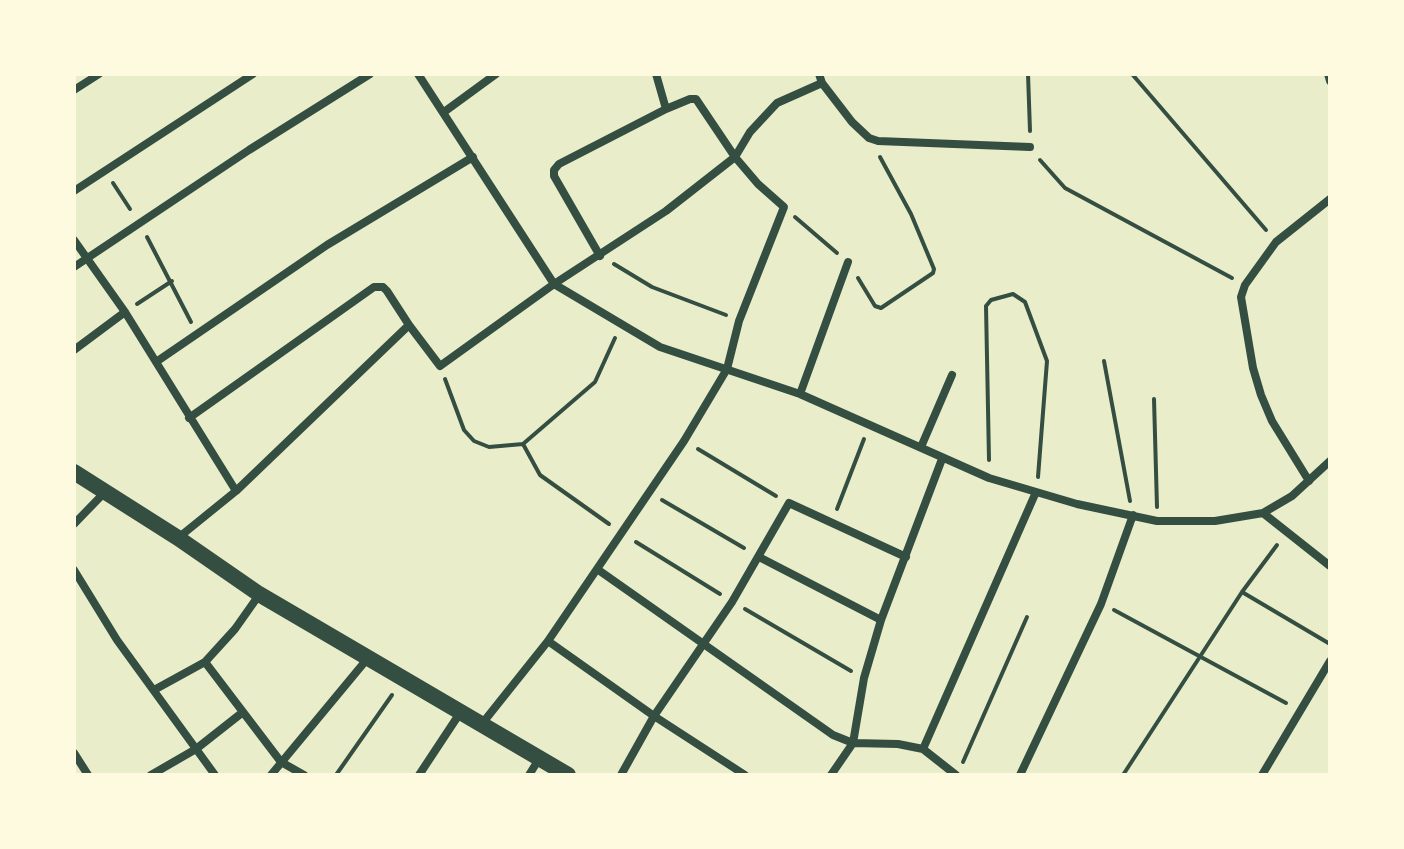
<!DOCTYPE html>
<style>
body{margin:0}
#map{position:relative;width:1404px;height:849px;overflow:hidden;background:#e9edc9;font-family:Poppins,sans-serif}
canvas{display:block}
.frame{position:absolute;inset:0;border:76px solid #fefae0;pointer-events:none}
</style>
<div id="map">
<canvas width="1404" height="849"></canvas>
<div class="frame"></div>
</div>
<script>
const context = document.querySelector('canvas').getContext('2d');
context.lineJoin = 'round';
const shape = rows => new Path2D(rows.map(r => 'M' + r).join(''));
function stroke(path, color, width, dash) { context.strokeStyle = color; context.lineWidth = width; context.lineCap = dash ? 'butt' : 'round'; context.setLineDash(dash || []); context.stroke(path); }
stroke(shape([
 [1028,74,1030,131],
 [1132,74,1266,230],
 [1040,160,1065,188,1232,278],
 [113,183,130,209],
 [795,217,837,253],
 [147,237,191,322],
 [614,264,652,287,726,315],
 [858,278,875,306,881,308,933,273,934,269,911,214,880,157],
 [137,304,172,281],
 [1104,361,1130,501],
 [445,379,464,430,474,441,489,447,523,444,595,382,615,338],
 [1154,399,1157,507],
 [523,444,540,475,609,524],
 [698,449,776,496],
 [989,460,986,306,991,300,1013,294,1025,302,1047,361,1038,477],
 [662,500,744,548],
 [837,509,864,439],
 [636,542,720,594],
 [1242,592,1330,644],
 [745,609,851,671],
 [1114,610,1286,703],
 [963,762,1027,617],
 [336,775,392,695],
 [1123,775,1242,592,1277,545]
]), '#344e41', 4);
stroke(shape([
 [418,74,554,284,660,347,800,394,989,478,1077,504,1157,521,1215,521,1263,513,1292,496,1330,461],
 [819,74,822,83,852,122,869,138,878,141,1030,147],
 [1328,74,1330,81],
 [74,90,99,74],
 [444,112,496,74],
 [74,191,253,74],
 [74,240,125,312,236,491],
 [600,256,554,176,554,170,559,164,666,109,656,74],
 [74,267,249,150,370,74],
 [74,350,125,312],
 [156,362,327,245,473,157],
 [800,394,848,262],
 [189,418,374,287,383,287,387,291,409,325],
 [921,447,952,375],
 [1309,481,1272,421,1261,395,1253,368,1241,297,1245,285,1276,242,1330,199],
 [1263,513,1330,566],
 [74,524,106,491],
 [178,538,236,491,409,325,440,366,554,284,666,211,735,157,750,132,777,103,822,83],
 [759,557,881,620],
 [597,569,833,735,853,743,898,744,923,749,956,775],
 [74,570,117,640,215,775],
 [548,641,654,716,745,775],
 [154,690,205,662,235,629,259,595],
 [243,712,281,762,304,775],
 [481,725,548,641,684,441,727,369,739,321,784,207,758,184,735,157,696,99,690,99,666,109],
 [923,749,1036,492],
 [74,753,88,775],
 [151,775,196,749,243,712,205,662],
 [271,775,368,658],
 [419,775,460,713],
 [529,775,539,759],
 [621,775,654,716,732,602,789,503,906,557],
 [831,775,853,743,864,678,881,620,942,459],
 [1020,775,1101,604,1133,515],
 [1262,775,1330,661]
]), '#344e41', 8);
stroke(shape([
 [74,472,178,538,259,594,568,775]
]), '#344e41', 16);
</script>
